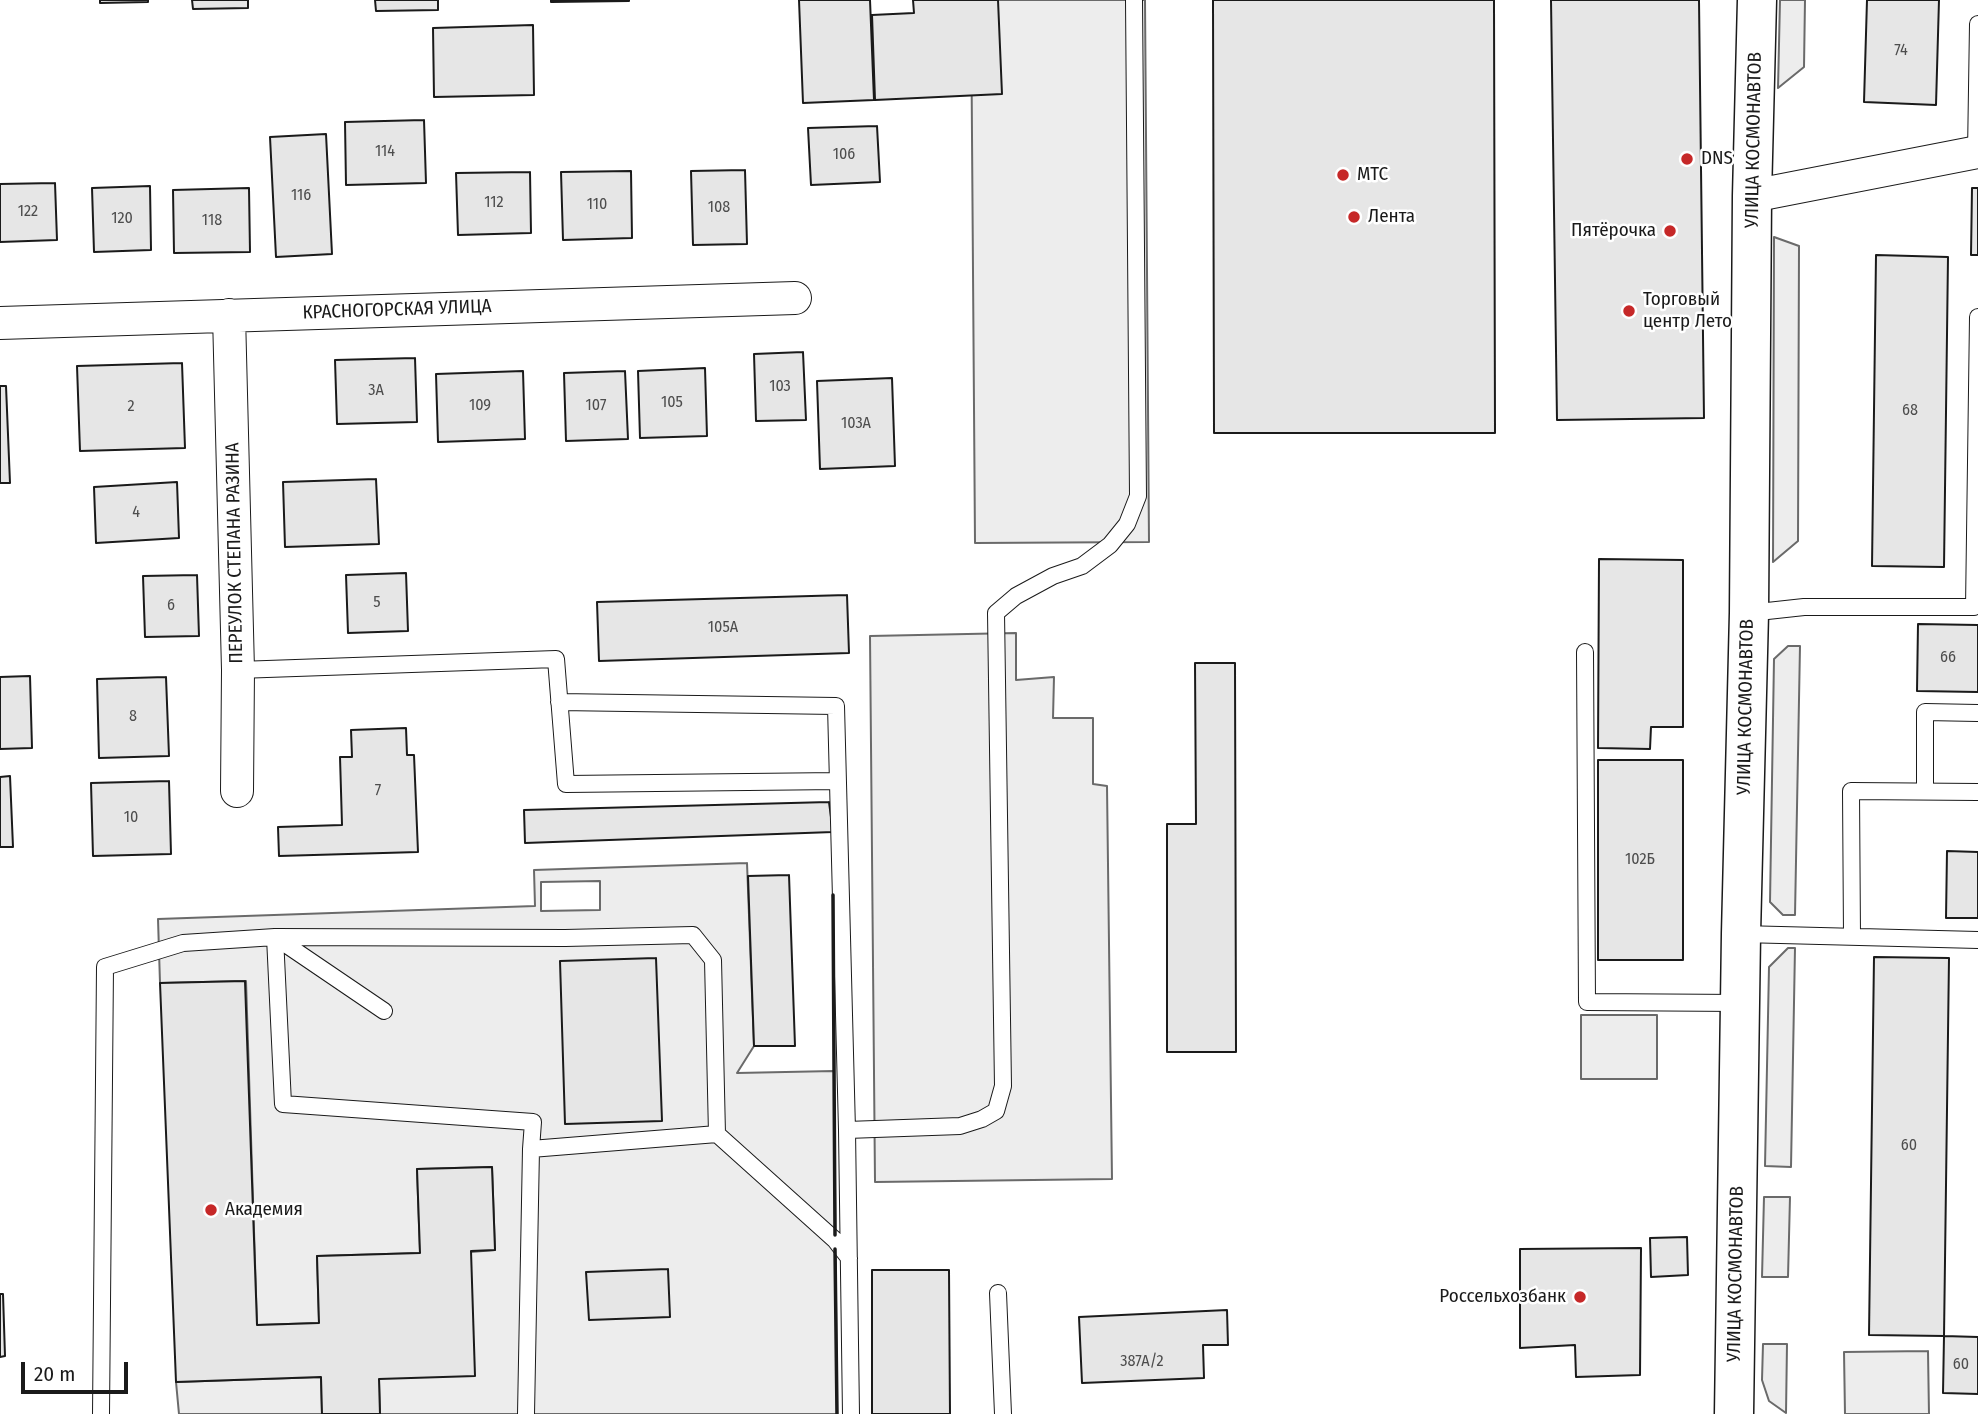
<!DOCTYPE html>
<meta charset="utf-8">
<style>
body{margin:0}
#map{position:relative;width:1978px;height:1414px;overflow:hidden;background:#fff;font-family:"Fira Sans Condensed",sans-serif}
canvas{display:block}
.scale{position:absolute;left:21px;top:1362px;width:107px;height:32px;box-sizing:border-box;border:4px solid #1a1a1a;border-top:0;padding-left:9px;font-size:21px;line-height:24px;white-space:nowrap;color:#1a1a1a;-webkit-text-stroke:5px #fff;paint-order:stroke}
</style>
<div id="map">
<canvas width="1978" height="1414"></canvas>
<div class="scale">20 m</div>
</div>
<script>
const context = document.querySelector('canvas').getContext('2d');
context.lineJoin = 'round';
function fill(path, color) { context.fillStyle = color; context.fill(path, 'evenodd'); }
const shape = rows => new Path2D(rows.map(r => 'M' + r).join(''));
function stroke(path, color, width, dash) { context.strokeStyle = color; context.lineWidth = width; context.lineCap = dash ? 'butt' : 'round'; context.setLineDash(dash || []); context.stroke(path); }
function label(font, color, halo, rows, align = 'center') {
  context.font = font + ' "Fira Sans Condensed",sans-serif'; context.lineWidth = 5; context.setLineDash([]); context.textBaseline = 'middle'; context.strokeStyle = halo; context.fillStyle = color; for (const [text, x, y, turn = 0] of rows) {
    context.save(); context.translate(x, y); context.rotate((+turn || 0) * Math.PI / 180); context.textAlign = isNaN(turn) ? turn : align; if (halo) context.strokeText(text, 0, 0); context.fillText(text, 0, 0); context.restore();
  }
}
const built = shape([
 [971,0,1145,0,1149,542,975,543,971,0],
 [1780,0,1805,0,1804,67,1778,88,1780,0],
 [1774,237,1799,246,1798,541,1773,562,1774,237],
 [1016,633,1016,680,1054,677,1053,718,1093,718,1093,784,1107,786,1112,1179,875,1182,870,636,1016,633],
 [1788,646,1800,646,1795,915,1783,915,1770,902,1774,659,1788,646],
 [747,863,754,1046,737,1073,834,1071,837,1414,380,1414,379,1379,471,1252,495,1250,492,1167,417,1169,420,1253,317,1256,319,1323,257,1325,246,981,160,983,158,919,535,906,534,870,747,863],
 [600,881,600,910,541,911,541,882,600,881],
 [1788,948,1795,948,1791,1167,1765,1166,1769,967,1788,948],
 [1581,1015,1657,1015,1657,1079,1581,1079,1581,1015],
 [1764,1197,1790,1197,1788,1277,1762,1277,1764,1197],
 [1763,1344,1787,1344,1786,1413,1769,1401,1762,1380,1763,1344],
 [1928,1351,1929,1414,1845,1414,1844,1352,1928,1351],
 [321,1377,322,1414,179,1414,176,1382,321,1377]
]);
fill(built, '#ededed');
stroke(built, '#6a6a6a', 2);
const building = shape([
 [100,0,148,0,148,2,100,3,100,0],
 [192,0,248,0,248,8,193,9,192,0],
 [375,0,438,0,438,10,376,11,375,0],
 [551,0,629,0,629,1,551,2,551,0],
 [799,0,870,0,874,100,803,103,799,0],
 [913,0,998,0,1002,94,875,100,872,15,914,13,913,0],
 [1213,0,1494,0,1495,433,1214,433,1213,0],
 [1551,0,1699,0,1704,418,1557,420,1551,0],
 [1867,0,1939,0,1936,105,1864,102,1867,0],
 [533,25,534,95,434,97,433,28,533,25],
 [424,120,426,183,346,185,345,122,424,120],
 [877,126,880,182,811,185,808,128,877,126],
 [326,134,332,254,276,257,270,137,326,134],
 [745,170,747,244,693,245,691,171,745,170],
 [631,171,632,238,563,240,561,172,631,171],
 [530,172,531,233,458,235,456,173,530,172],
 [55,183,57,240,0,242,0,184,55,183],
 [150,186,151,250,94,252,92,188,150,186],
 [249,188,250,252,174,253,173,190,249,188],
 [1972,188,1978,188,1978,255,1971,255,1972,188],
 [1876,255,1948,257,1944,567,1872,566,1876,255],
 [803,352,806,420,756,421,754,354,803,352],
 [415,358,417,422,337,424,335,360,415,358],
 [182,363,185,448,80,451,77,366,182,363],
 [705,368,707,436,640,438,638,371,705,368],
 [523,371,525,439,438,442,436,374,523,371],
 [625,371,628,439,566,441,564,373,625,371],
 [892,378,895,466,820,469,817,381,892,378],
 [0,386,6,386,10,483,0,483,0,386],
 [376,479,379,544,285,547,283,482,376,479],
 [177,482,179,538,96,543,94,487,177,482],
 [1599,559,1683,560,1683,727,1651,727,1650,749,1598,748,1599,559],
 [406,573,408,631,348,633,346,575,406,573],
 [197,575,199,636,145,637,143,576,197,575],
 [847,595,849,653,599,661,597,602,847,595],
 [1918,624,1978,625,1978,692,1917,691,1918,624],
 [1195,663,1235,663,1236,1052,1167,1052,1167,824,1196,824,1195,663],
 [30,676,32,748,0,749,0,677,30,676],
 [166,677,169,756,99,758,97,679,166,677],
 [406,728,407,755,414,755,418,852,279,856,278,827,342,825,340,757,352,757,351,730,406,728],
 [1598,760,1683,760,1683,960,1598,960,1598,760],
 [10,776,13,847,0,847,0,777,10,776],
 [169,781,171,854,93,856,91,783,169,781],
 [829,802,833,832,525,843,524,810,829,802],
 [1947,851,1978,852,1978,918,1946,918,1947,851],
 [789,875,795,1046,754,1046,748,876,789,875],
 [1874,957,1949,958,1944,1336,1869,1335,1874,957],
 [656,958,662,1121,565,1124,560,961,656,958],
 [245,981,257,1325,319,1323,317,1256,420,1253,417,1169,492,1167,495,1250,471,1251,475,1376,379,1379,380,1414,322,1414,321,1377,176,1382,160,983,245,981],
 [1687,1237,1688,1275,1651,1277,1650,1238,1687,1237],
 [1641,1248,1640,1375,1576,1377,1575,1345,1520,1348,1520,1249,1641,1248],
 [668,1269,670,1317,589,1320,586,1272,668,1269],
 [872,1270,949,1270,950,1414,872,1414,872,1270],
 [0,1294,3,1294,5,1356,0,1357,0,1294],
 [1227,1310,1228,1345,1203,1345,1204,1378,1082,1383,1079,1317,1227,1310],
 [1944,1336,1978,1337,1978,1394,1943,1393,1944,1336]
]);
fill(building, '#e6e6e6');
stroke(building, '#1a1a1a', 2);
const lane = shape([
 [1976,153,1978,24],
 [1749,613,1804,607,1974,607,1978,317],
 [1585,652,1587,1002,1741,1003],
 [238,670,556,659,566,784,838,781],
 [559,702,836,706,847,1130,851,1414],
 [1925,791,1925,712,1978,713],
 [1741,934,1978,940],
 [1852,936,1851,791,1978,792],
 [384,1011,275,937,283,1104,533,1122,531,1149,526,1414],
 [847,1130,960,1126,982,1119,996,1111,1003,1086,996,613,1016,596,1053,576,1082,566,1110,545,1127,524,1138,496,1134,0],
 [717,1134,835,1240,849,1258],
 [998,1293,1003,1414],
 [101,1414,105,967,183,943,275,937,565,938,693,935,713,960,717,1134,531,1149]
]);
const street = shape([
 [1752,196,1978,152],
 [229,315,238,670,237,791],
 [0,323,795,298]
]);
const secondary = shape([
 [1734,1414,1741,934,1749,613,1752,196,1757,0]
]);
stroke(lane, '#1a1a1a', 18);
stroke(street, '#1a1a1a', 34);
stroke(secondary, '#1a1a1a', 41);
stroke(lane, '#fff', 16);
stroke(street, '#fff', 32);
stroke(secondary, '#fff', 38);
stroke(shape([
 [833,895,835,1235],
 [835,1249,837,1414]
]), '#1a1a1a', 3.5);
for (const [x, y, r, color] of [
 [1687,159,7,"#c62828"],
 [1343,175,7,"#c62828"],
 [1354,217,7,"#c62828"],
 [1670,231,7,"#c62828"],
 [1629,311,7,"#c62828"],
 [211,1210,7,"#c62828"],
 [1580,1297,7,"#c62828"]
]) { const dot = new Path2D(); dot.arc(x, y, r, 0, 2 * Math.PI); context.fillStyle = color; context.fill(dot); stroke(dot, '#fff', 2.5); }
label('16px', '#4d4d4d', null, [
 ["74",1901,51],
 ["114",385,152],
 ["106",844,155],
 ["116",301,196],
 ["112",494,203],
 ["110",597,205],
 ["108",719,208],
 ["122",28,212],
 ["120",122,219],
 ["118",212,221],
 ["103",780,387],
 ["3А",376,391],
 ["105",672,403],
 ["109",480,406],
 ["107",596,406],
 ["2",131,407],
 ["68",1910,411],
 ["103А",856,424],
 ["4",136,513],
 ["5",377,603],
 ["6",171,606],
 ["105А",723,628],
 ["66",1948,658],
 ["8",133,717],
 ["7",378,791],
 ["10",131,818],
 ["102Б",1640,860],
 ["60",1909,1146],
 ["387А/2",1142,1362],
 ["60",1961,1365]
]);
label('19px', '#1a1a1a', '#fff', [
 ["УЛИЦА КОСМОНАВТОВ",1754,140,-89],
 ["КРАСНОГОРСКАЯ УЛИЦА",397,310,-2],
 ["ПЕРЕУЛОК СТЕПАНА РАЗИНА",235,553,-91],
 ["УЛИЦА КОСМОНАВТОВ",1746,707,-89],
 ["УЛИЦА КОСМОНАВТОВ",1736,1274,-89]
]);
label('19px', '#1a1a1a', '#fff', [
 ["DNS",1701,159],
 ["МТС",1357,175],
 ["Лента",1368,217],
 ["Пятёрочка",1656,231,"right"],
 ["Торговый",1643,300],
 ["центр Лето",1643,322],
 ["Академия",225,1210],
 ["Россельхозбанк",1566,1297,"right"]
], 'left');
</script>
